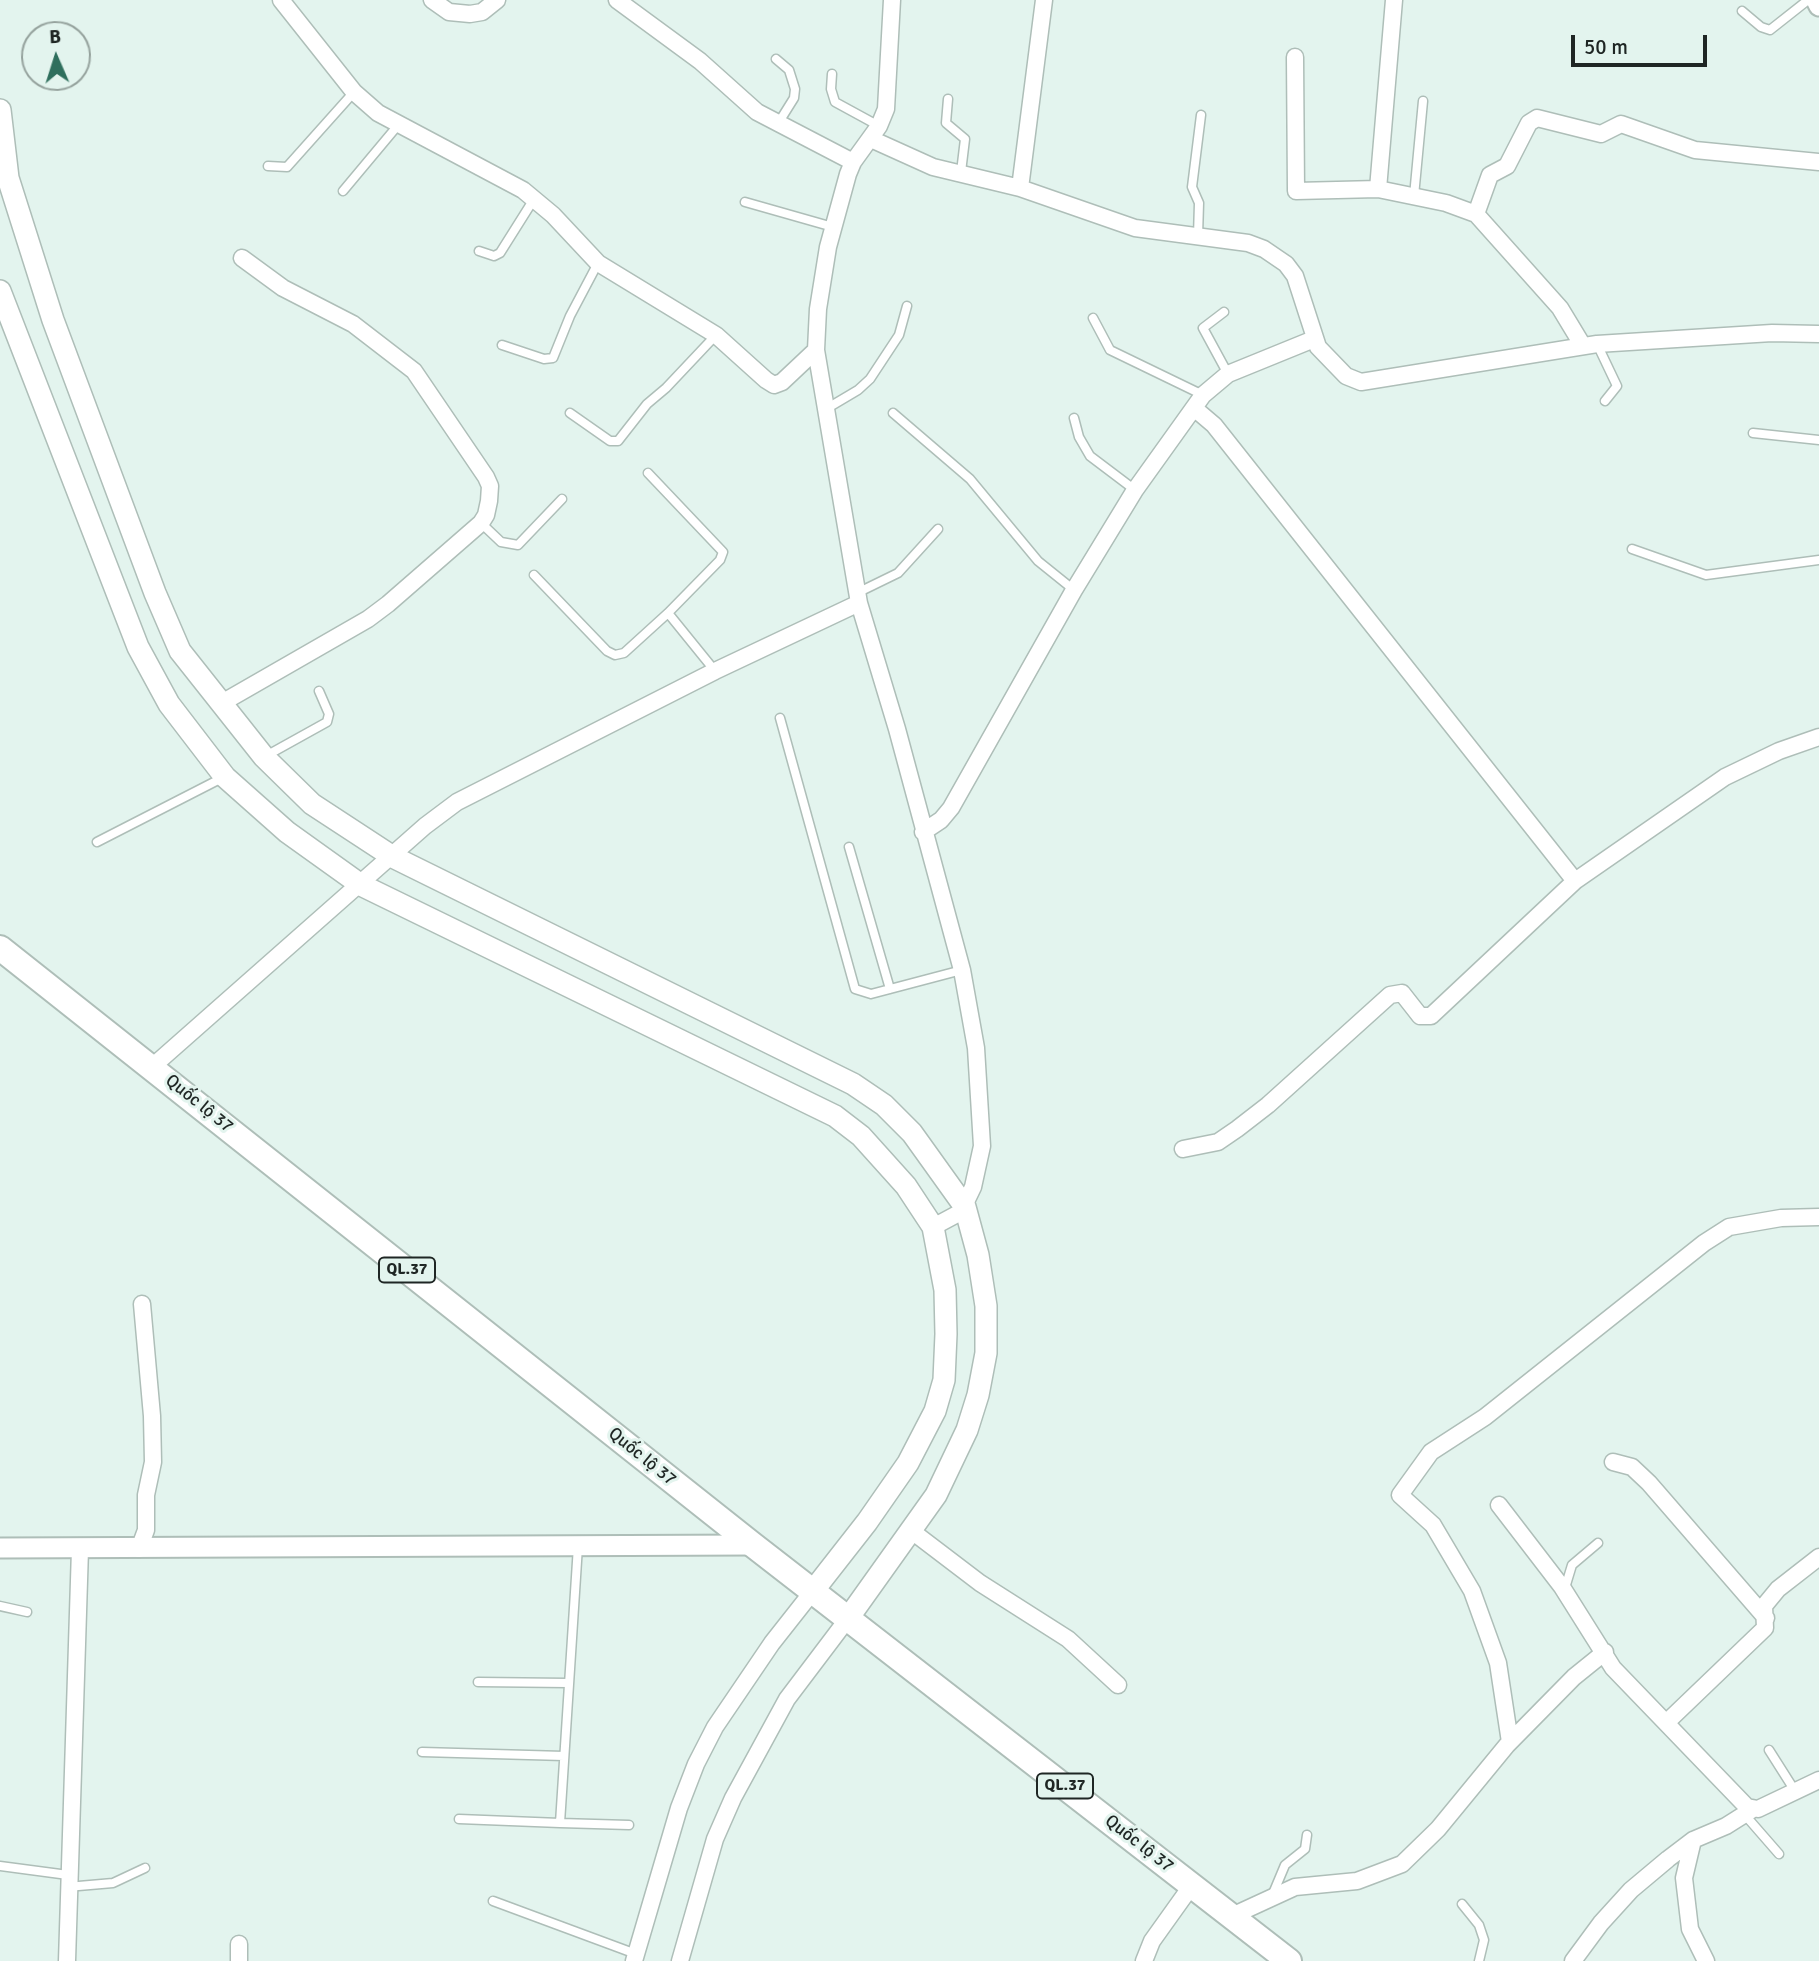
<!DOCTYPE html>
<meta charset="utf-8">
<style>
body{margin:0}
#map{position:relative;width:1819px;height:1961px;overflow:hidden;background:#e3f4ee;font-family:Signika,sans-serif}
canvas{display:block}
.north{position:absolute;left:21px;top:21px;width:70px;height:70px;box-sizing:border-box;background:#e3f4ee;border:2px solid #95a29d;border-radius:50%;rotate:357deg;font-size:19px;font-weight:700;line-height:28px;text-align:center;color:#1f2624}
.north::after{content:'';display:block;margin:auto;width:24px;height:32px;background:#2f6f5d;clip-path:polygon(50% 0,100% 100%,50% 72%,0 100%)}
.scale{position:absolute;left:1571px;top:35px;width:136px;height:32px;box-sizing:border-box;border:4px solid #1f2624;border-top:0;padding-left:9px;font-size:21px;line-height:24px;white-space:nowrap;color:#1f2624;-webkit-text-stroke:5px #e3f4ee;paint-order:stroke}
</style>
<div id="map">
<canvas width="1819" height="1961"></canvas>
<div class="north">B</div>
<div class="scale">50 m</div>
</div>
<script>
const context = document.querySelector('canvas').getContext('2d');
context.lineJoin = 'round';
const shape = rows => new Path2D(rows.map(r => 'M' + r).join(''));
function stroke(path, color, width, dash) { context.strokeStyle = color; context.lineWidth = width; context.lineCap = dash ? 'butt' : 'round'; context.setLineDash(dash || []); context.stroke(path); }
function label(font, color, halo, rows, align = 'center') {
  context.font = font + ' Signika,sans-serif'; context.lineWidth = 6; context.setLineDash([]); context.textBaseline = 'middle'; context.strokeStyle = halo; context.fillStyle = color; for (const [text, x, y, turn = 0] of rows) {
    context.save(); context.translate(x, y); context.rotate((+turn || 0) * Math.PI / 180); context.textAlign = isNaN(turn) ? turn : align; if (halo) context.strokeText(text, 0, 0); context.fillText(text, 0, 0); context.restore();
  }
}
const service = shape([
 [1742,11,1761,27,1770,30,1808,0],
 [776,59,789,70,795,89,794,98,779,122],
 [832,74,831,89,835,102,879,126],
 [948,99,946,123,965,139,961,172],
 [268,166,287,167,354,92],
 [343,191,399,124],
 [1414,196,1423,101],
 [745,202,833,227],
 [1198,236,1199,203,1192,187,1201,115],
 [479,251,494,256,500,253,534,199],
 [1224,312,1203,328,1228,374],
 [1093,318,1110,350,1203,395],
 [1597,344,1617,386,1605,401],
 [502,345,544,359,553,358,570,316,598,263],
 [826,409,858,390,870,379,899,335,907,306],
 [570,413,610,441,618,441,647,404,666,388,716,335],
 [893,413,970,479,1038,561,1074,590],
 [1074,418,1079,437,1090,456,1135,490],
 [1753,433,1819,440],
 [481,523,501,542,518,545,562,499],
 [1632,549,1706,575,1819,560],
 [534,575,607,651,615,655,624,653,668,613,720,560,723,552,648,473],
 [857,593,898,573,938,529],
 [668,613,715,671],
 [780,718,855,989,871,994,962,970],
 [264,757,327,722,329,714,319,691],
 [97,842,222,778],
 [849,847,890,989],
 [578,1546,560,1823,629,1825],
 [1565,1588,1572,1565,1598,1543],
 [0,1606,27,1612],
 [478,1682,568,1683],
 [1769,1750,1795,1791],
 [422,1752,564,1756],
 [1745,1815,1779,1854],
 [459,1819,560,1823],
 [0,1866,68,1875],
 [67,1887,113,1883,145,1868],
 [1272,1896,1285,1865,1305,1849,1307,1835],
 [493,1901,636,1954],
 [1462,1904,1479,1925,1484,1940,1479,1961]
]);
const minor = shape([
 [281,0,354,92,378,113,523,190,553,215,598,263,716,335,766,380,774,385,782,382,816,350],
 [432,0,449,12,470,14,482,12,497,0],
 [617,0,700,61,757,112,853,162],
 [1295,57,1296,191,1378,189,1446,203,1476,214,1560,308,1583,346],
 [871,139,933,167,1020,188,1135,228,1248,243,1264,249,1286,264,1295,276,1318,347,1346,376,1361,382,1597,344,1772,333,1819,334],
 [1020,188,1044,0],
 [1378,189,1394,0],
 [1476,214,1490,175,1507,166,1529,123,1537,118,1601,134,1621,124,1695,150,1819,162],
 [1194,408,1214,425,1575,881],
 [859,603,897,729,962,970,976,1048,982,1146,973,1187,961,1212,933,1227],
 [220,704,368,619,388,604,481,523,486,515,489,501,490,486,486,477,414,371,353,324,283,288,242,258],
 [923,832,941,820,951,808,1074,590,1135,490,1203,395,1228,374,1314,339],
 [152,1067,425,826,457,802,715,671,859,603,816,350,818,309,828,247,848,174,853,162,879,126,886,109,892,0],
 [1183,1149,1218,1142,1237,1129,1268,1105,1390,995,1402,993,1420,1016,1431,1016,1575,881,1725,777,1779,751,1819,737],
 [1613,1462,1632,1467,1649,1483,1766,1618],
 [1499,1505,1562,1587,1613,1668,1747,1807,1758,1809,1819,1780],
 [913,1532,980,1583,1068,1639,1118,1685],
 [139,1549,146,1530,146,1495,153,1462,152,1416,142,1304],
 [1667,1722,1765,1628,1764,1606,1778,1589,1819,1557],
 [1510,1742,1498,1663,1472,1591,1433,1525,1400,1495,1431,1452,1485,1417,1704,1243,1729,1227,1781,1218,1819,1217],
 [1693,1840,1684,1878,1690,1929,1706,1961],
 [1232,1916,1295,1887,1357,1881,1402,1864,1438,1829,1507,1745,1574,1677,1605,1652],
 [239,1944,239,1961],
 [67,1961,80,1549],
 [634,1961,679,1808,696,1764,715,1727,772,1643,813,1591],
 [680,1961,715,1839,733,1798,787,1699,849,1617],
 [1144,1961,1152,1941,1192,1885],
 [1573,1961,1601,1923,1631,1890,1668,1859,1693,1840,1726,1826,1753,1809]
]);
const tertiary = shape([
 [1816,0,1819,6],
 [0,1548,753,1545]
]);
const secondary = shape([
 [0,110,8,178,53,320,155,593,180,651,264,757,312,804,393,857,853,1084,884,1105,912,1133,965,1207,978,1255,986,1306,986,1353,978,1395,967,1430,936,1495,849,1617],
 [0,291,138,647,169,704,225,777,287,832,361,885,835,1116,861,1136,906,1186,933,1227,945,1290,946,1334,944,1380,935,1411,908,1463,867,1522,813,1591]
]);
const trunk = shape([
 [0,948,753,1545,1289,1961]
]);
stroke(service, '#aebeb8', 11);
stroke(minor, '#aebeb8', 19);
stroke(tertiary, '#aebeb8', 23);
stroke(secondary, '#aebeb8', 24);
stroke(trunk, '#aebeb8', 28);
stroke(service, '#fff', 8);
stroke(minor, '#fff', 16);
stroke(tertiary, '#fff', 19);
stroke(secondary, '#fff', 21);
stroke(trunk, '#fff', 24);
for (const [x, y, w] of [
 [407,1270,56],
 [1065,1786,56]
]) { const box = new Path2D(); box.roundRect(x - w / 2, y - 12.5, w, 25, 5); context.fillStyle = '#e3f4ee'; context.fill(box); stroke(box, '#1f2624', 2); }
label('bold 16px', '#1f2624', null, [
 ["QL.37",407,1270],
 ["QL.37",1065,1786]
]);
label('18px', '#1f2624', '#e3f4ee', [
 ["Quốc lộ 37",199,1104,39],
 ["Quốc lộ 37",642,1457,39],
 ["Quốc lộ 37",1139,1844,38]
]);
</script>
